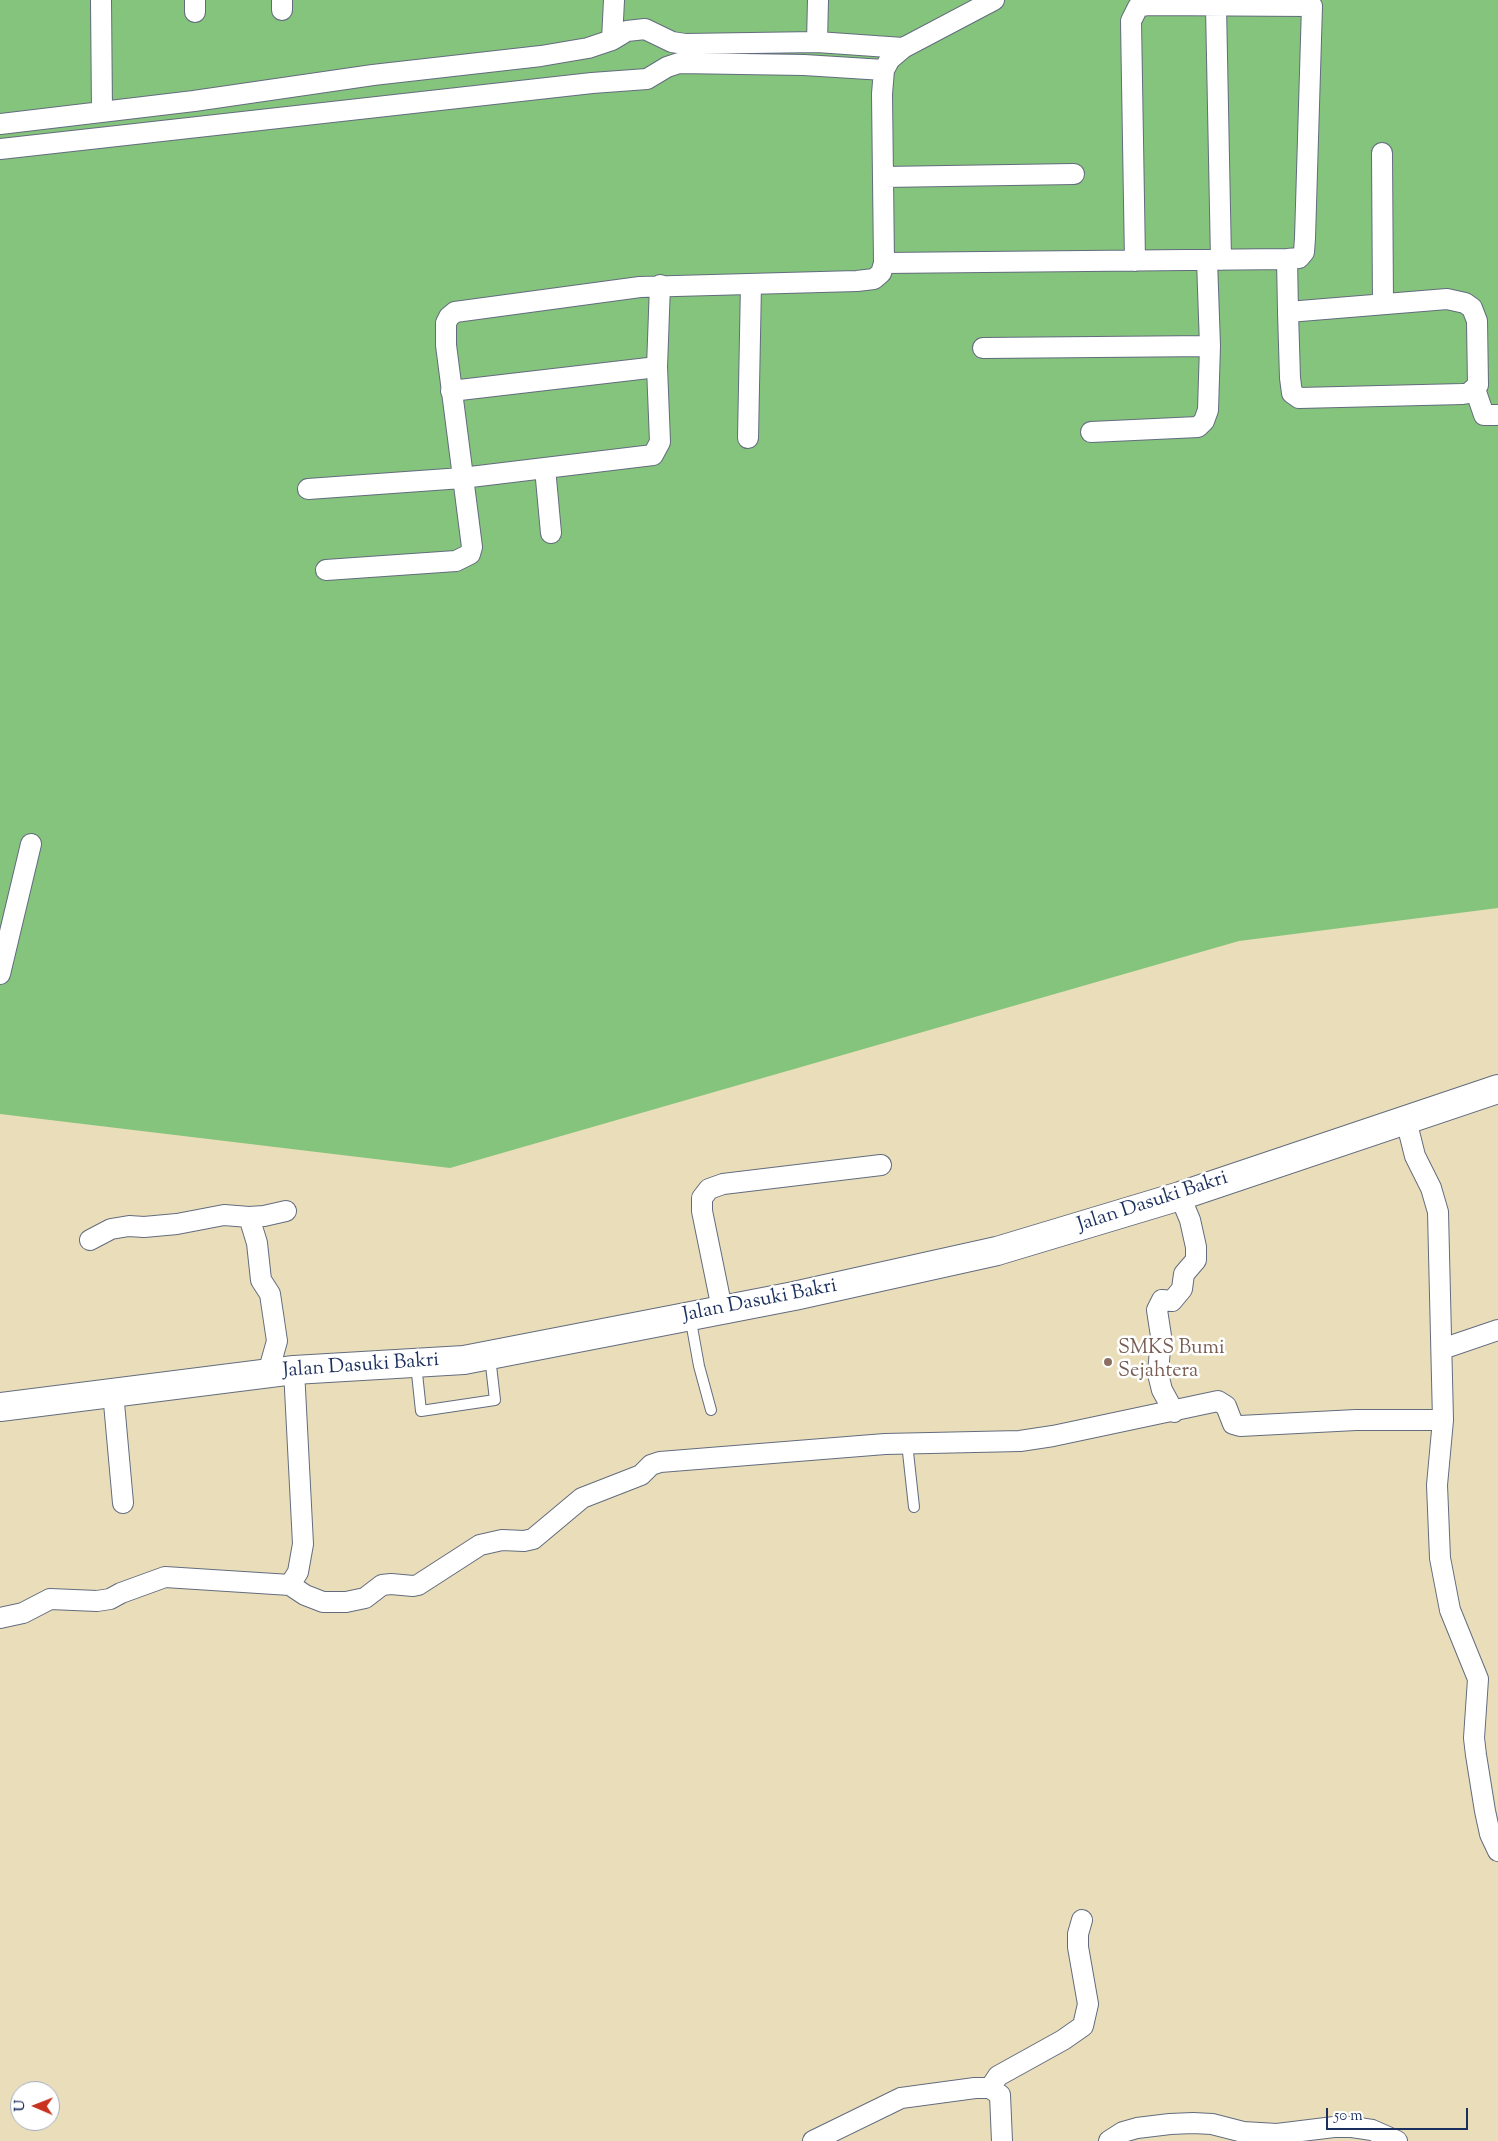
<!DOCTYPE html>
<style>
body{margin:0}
#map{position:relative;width:1498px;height:2141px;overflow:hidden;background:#eadeba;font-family:"Sorts Mill Goudy",serif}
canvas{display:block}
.north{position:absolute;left:10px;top:2081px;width:50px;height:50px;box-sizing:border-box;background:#fff;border:1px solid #a4acbf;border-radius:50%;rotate:271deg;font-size:14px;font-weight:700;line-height:20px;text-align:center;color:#1b2f5e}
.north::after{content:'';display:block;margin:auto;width:18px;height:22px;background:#c8321e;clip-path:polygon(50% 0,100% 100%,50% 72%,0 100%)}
.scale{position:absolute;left:1326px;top:2108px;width:142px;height:22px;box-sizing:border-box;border:2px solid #1b2f5e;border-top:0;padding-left:6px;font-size:15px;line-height:18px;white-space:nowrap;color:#1b2f5e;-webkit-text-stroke:4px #fff;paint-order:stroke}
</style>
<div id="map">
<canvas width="1498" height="2141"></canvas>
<div class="north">U</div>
<div class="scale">50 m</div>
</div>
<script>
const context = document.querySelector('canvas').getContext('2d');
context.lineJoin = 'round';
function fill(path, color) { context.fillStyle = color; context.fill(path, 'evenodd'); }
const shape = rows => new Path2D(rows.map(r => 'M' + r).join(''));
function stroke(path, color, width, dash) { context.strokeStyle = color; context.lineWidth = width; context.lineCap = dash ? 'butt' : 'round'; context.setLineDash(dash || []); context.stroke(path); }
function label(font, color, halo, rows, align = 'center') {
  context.font = font + ' "Sorts Mill Goudy",serif'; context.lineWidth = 5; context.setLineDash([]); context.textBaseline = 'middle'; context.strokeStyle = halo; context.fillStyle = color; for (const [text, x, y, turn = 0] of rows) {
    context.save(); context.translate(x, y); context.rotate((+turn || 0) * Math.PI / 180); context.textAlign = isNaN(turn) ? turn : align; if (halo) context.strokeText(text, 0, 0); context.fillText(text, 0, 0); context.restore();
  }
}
fill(shape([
 [0,0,1498,0,1498,908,1239,941,450,1168,0,1114]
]), '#85c47c');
const service = shape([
 [690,1316,699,1366,711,1410],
 [416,1364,421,1411,495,1400,490,1357],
 [907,1443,914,1507]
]);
const minor = shape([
 [101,0,102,112],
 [282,0,282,10],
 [1216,6,1221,260],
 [195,12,195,0],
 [612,40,627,31,645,29,672,42,685,44,817,42,903,48],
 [817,42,818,0],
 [0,124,194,101,373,75,541,56,588,48,612,40,614,0],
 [0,149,592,83,647,79,667,67,679,63,804,65,884,70],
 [1382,153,1383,304],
 [884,177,1074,174],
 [1287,259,1288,312,1290,378,1292,393,1299,398,1463,394,1469,393,1478,385,1477,321,1472,308,1465,303,1447,299,1288,312],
 [884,263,1287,259,1299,258,1304,252,1305,238,1312,6,1148,5,1138,7,1131,21,1135,261],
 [983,348,1210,346],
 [1475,389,1484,415,1498,415],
 [451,391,657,367],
 [1091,432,1198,427,1204,421,1208,410,1210,346,1207,260],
 [748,438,751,284],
 [545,468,551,533],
 [308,489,462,478,653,455,660,442,657,367,660,285],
 [326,570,456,561,470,554,472,547,446,345,446,323,449,317,455,312,640,287,857,281,874,279,881,273,884,263,882,94,884,70,890,59,903,48,994,0],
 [0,974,31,844],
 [1406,1120,1415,1156,1431,1188,1438,1212,1443,1420,1437,1485,1440,1558,1450,1610,1478,1679,1474,1738,1476,1755,1485,1811,1490,1834,1498,1851],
 [249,1217,264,1216,286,1211],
 [90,1240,111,1229,129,1226,144,1227,177,1224,224,1215,249,1217,257,1243,261,1280,270,1294,277,1341,268,1373],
 [722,1309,702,1211,702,1198,709,1189,723,1184,881,1165],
 [1442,1349,1498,1330],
 [113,1392,123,1503],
 [1174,1412,1162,1390,1158,1374,1161,1336,1157,1310,1162,1300,1172,1301,1182,1289,1184,1274,1196,1260,1196,1247,1190,1220,1180,1196],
 [290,1585,298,1572,303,1544,294,1370],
 [0,1618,23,1613,50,1599,97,1601,110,1599,121,1593,165,1577,290,1585,305,1595,323,1602,346,1602,365,1598,382,1585,391,1584,413,1586,418,1585,480,1545,502,1540,524,1541,533,1539,582,1498,641,1475,651,1465,660,1462,885,1444,1020,1441,1053,1436,1218,1401,1226,1406,1233,1424,1240,1426,1356,1420,1443,1420],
 [990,2088,998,2076,1063,2040,1083,2026,1088,2004,1078,1947,1078,1934,1082,1920],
 [813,2141,901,2098,975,2088,990,2088,1000,2095,1002,2141],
 [1109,2141,1123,2132,1137,2128,1170,2124,1193,2123,1212,2124,1243,2132,1277,2134,1334,2127,1352,2127,1372,2130,1397,2141]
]);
const secondary = shape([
 [0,1407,294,1370,464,1360,794,1296,997,1251,1180,1196,1498,1089]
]);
stroke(service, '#636c7e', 12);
stroke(minor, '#636c7e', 22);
stroke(secondary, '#636c7e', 30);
stroke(service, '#fff', 10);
stroke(minor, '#fff', 20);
stroke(secondary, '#fff', 28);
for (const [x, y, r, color] of [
 [1108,1362,5,"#8d6e63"]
]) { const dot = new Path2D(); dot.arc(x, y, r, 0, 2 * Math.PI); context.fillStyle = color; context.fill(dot); stroke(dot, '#fff', 2); }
label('20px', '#1b2f5e', '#fff', [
 ["Jalan Dasuki Bakri",1153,1203,-18],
 ["Jalan Dasuki Bakri",760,1302,-11],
 ["Jalan Dasuki Bakri",361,1367,-4]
]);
label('20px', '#785e54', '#fff', [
 ["SMKS Bumi",1118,1350],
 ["Sejahtera",1118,1373]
], 'left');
</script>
